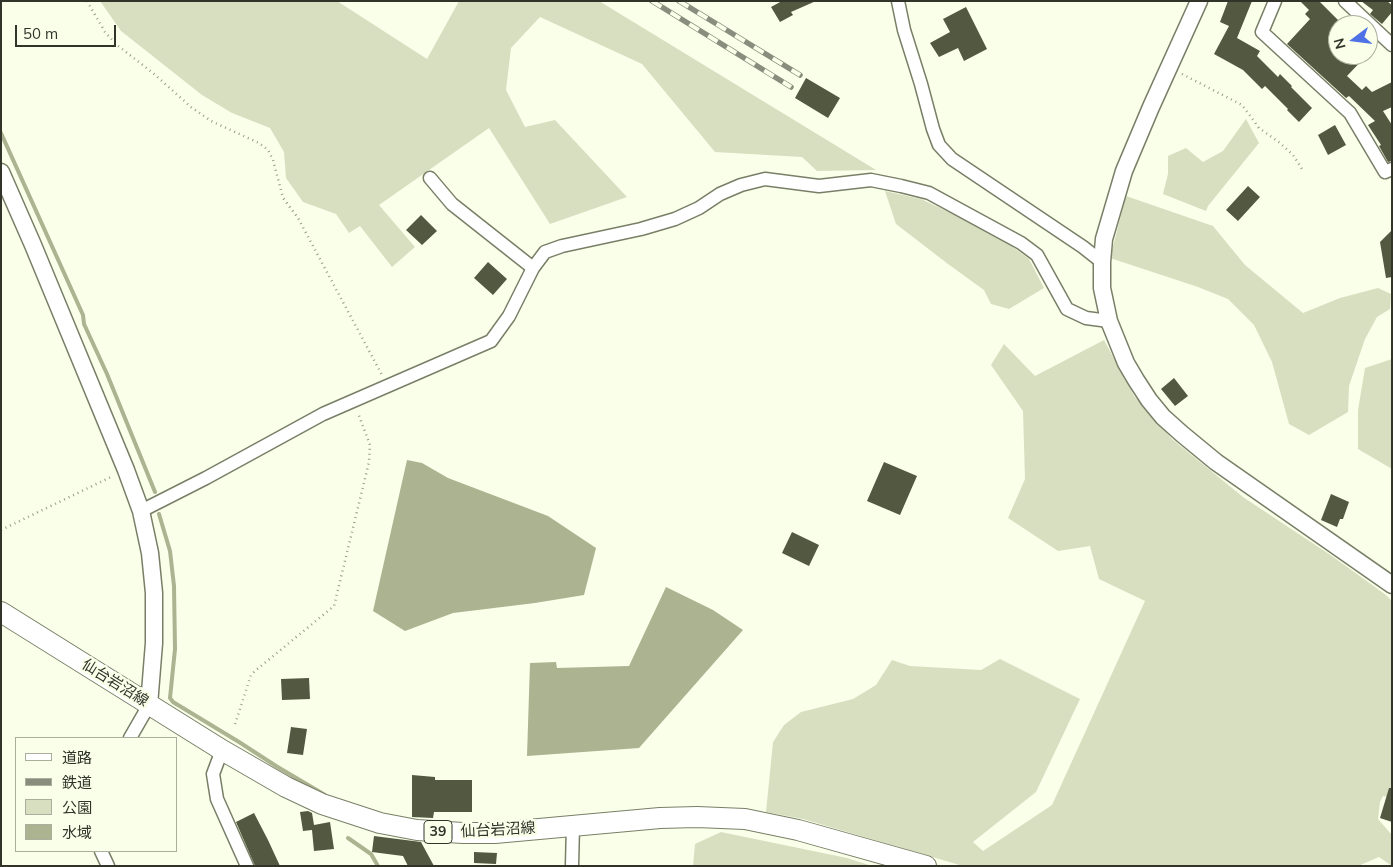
<!DOCTYPE html>
<meta charset="utf-8">
<style>
body{margin:0}
#map{position:relative;width:1393px;height:867px;overflow:hidden;background:#f9ffe9;font-family:Mulish,"Noto Sans JP",sans-serif}
canvas{display:block}
.frame{position:absolute;inset:0;border:2px solid #32342a;pointer-events:none}
.legend{position:absolute;left:15px;top:737px;width:162px;height:115px;box-sizing:border-box;background:#f9ffe9;border:1px solid #a9ae9d;margin:0;padding:6px 9px;list-style:none;font-size:15px;color:#32342a}
.legend li{display:flex;align-items:center;gap:10px;height:25px}
.legend b{width:25px;border:1px solid #a9ae9d}
.north{position:absolute;left:1328px;top:15px;width:50px;height:50px;box-sizing:border-box;background:#f9ffe9;border:1px solid #a9ae9d;border-radius:50%;rotate:255deg;font-size:14px;font-weight:700;line-height:20px;text-align:center;color:#32342a}
.north::after{content:'';display:block;margin:auto;width:18px;height:22px;background:#4f71e6;clip-path:polygon(50% 0,100% 100%,50% 72%,0 100%)}
.scale{position:absolute;left:15px;top:25px;width:101px;height:22px;box-sizing:border-box;border:2px solid #32342a;border-top:0;padding-left:6px;font-size:15px;line-height:18px;white-space:nowrap;color:#32342a;-webkit-text-stroke:4px #f9ffe9;paint-order:stroke}
</style>
<div id="map">
<canvas width="1393" height="867"></canvas>
<div class="frame"></div>
<ul class="legend">
<li><b style="height:6px;background:#fff"></b>道路</li>
<li><b style="height:6px;background:#898d7d"></b>鉄道</li>
<li><b style="height:14px;background:#d8dfc1"></b>公園</li>
<li><b style="height:14px;background:#abb391"></b>水域</li>
</ul>
<div class="north">N</div>
<div class="scale">50 m</div>
</div>
<script>
const context = document.querySelector('canvas').getContext('2d');
context.lineJoin = 'round';
function fill(path, color) { context.fillStyle = color; context.fill(path, 'evenodd'); }
const shape = rows => new Path2D(rows.map(r => 'M' + r).join(''));
function stroke(path, color, width, dash) { context.strokeStyle = color; context.lineWidth = width; context.lineCap = dash ? 'butt' : 'round'; context.setLineDash(dash || []); context.stroke(path); }
function label(font, color, halo, rows, align = 'center') {
  context.font = font + ' Mulish,"Noto Sans JP",sans-serif'; context.lineWidth = 5; context.setLineDash([]); context.textBaseline = 'middle'; context.strokeStyle = halo; context.fillStyle = color; for (const [text, x, y, turn = 0] of rows) {
    context.save(); context.translate(x, y); context.rotate((+turn || 0) * Math.PI / 180); context.textAlign = isNaN(turn) ? turn : align; if (halo) context.strokeText(text, 0, 0); context.fillText(text, 0, 0); context.restore();
  }
}
fill(shape([
 [100,1,337,1,427,59,459,1,599,1,876,170,817,171,802,157,715,152,642,64,540,17,511,48,506,90,525,127,555,120,627,197,550,224,489,128,379,205,415,247,392,267,360,226,349,233,336,214,303,202,286,178,284,152,270,128,232,113,202,95,121,31],
 [1246,119,1259,143,1208,206,1206,211,1163,194,1168,174,1168,156,1186,148,1203,162,1223,151],
 [885,191,921,199,961,218,1009,244,1029,259,1044,288,1009,309,991,304,984,290,948,264,896,224],
 [1126,196,1213,226,1245,265,1303,313,1340,298,1378,288,1391,294,1390,309,1377,317,1365,339,1349,386,1348,412,1309,435,1289,424,1272,362,1254,325,1228,299,1198,287,1110,258],
 [1104,340,1134,396,1172,439,1243,497,1332,556,1386,595,1392,601,1392,798,1383,796,1380,802,1378,819,1392,835,1392,866,1379,857,1358,866,963,866,803,819,766,812,773,742,784,725,801,712,853,699,876,685,892,660,910,666,981,670,1000,659,1080,699,1036,792,973,842,983,851,1052,805,1145,601,1099,579,1090,546,1058,551,1008,518,1025,479,1023,411,991,365,1004,344,1035,376],
 [1392,359,1392,469,1358,449,1358,410,1365,368],
 [721,832,847,858,872,866,693,866,695,844]
]), '#d8dfc1');
fill(shape([
 [407,460,422,463,448,478,548,516,596,548,584,595,535,603,453,613,405,631,373,611],
 [666,587,713,610,743,630,639,748,527,756,530,663,556,662,557,668,629,666]
]), '#abb391');
stroke(shape([
 [1,133,83,315,84,324,107,374,155,492],
 [159,514,170,551,174,586,175,649,170,698,173,702,239,742,276,766,325,795],
 [348,838,371,854,378,866]
]), '#abb391', 4);
fill(shape([
 [782,1,816,1,791,12,793,15,780,22,771,7],
 [1228,1,1252,1,1237,38,1260,51,1257,56,1278,77,1280,74,1292,86,1291,87,1312,108,1299,122,1287,110,1288,109,1265,86,1262,89,1243,70,1214,54,1229,26,1220,22],
 [1300,1,1319,1,1343,25,1338,25,1338,55,1367,55,1347,76,1362,90,1366,86,1372,92,1392,82,1392,107,1383,111,1392,125,1392,161,1388,162,1379,146,1381,145,1368,125,1375,121,1349,96,1346,98,1287,44,1310,19,1305,14,1309,10],
 [1361,1,1387,1,1392,5,1392,12,1382,24,1370,14,1373,10],
 [966,7,987,49,964,61,958,48,939,57,930,43,950,32,943,19],
 [806,78,840,98,828,118,795,98],
 [1335,125,1346,145,1328,155,1318,135],
 [1248,186,1260,197,1238,221,1226,210],
 [421,215,437,231,422,245,406,230],
 [1392,230,1392,277,1386,278,1380,242],
 [488,262,507,279,493,295,474,278],
 [1174,378,1188,396,1175,406,1161,389],
 [884,462,917,476,900,515,867,501],
 [1331,494,1349,502,1343,519,1340,519,1337,527,1321,520],
 [792,532,819,545,809,566,782,553],
 [309,678,310,699,282,700,281,679],
 [291,727,307,729,303,755,287,753],
 [412,775,435,777,435,780,472,780,472,812,434,812,433,818,412,817],
 [1389,788,1392,788,1392,822,1380,818],
 [308,811,312,813,314,825,330,822,334,849,314,851,312,830,303,831,300,812],
 [254,813,268,840,280,866,255,866,236,822],
 [374,836,421,842,434,866,408,866,403,856,372,852],
 [474,852,497,853,496,864,474,863]
]), '#535841');
const minor = shape([
 [898,1,904,30,921,84,933,129,939,145,952,159,1083,247,1102,262],
 [1275,1,1262,32,1350,113,1385,172,1392,169],
 [1345,1,1392,45],
 [430,178,452,204,533,268],
 [141,511,206,478,323,414,491,341,509,316,533,268,545,252,562,246,641,229,675,219,699,208,720,194,741,185,765,179,819,186,871,180,901,186,929,193,1021,243,1037,255,1067,309,1086,318,1109,321],
 [130,738,149,705],
 [222,750,213,774,217,799,247,866],
 [101,851,108,866],
 [572,866,573,825]
]);
const tertiary = shape([
 [1199,1,1151,107,1124,171,1104,239,1102,262,1102,288,1109,321,1126,363,1136,380,1149,400,1163,417,1182,434,1216,462,1392,585],
 [1,172,33,245,126,470,141,511,150,553,154,593,154,643,149,705]
]);
const primary = shape([
 [1,612,222,750,286,787,322,804,380,823,417,830,463,833,495,833,660,818,697,817,745,819,798,830,926,866]
]);
stroke(minor, '#797f67', 15);
stroke(tertiary, '#797f67', 19);
stroke(primary, '#797f67', 22);
stroke(shape([
 [87,1,105,32,117,45,153,73,191,107,211,121,259,143,268,150,273,160,283,198,298,218,382,375],
 [1182,74,1242,105,1259,128,1280,143,1293,155,1302,169],
 [1,530,113,476],
 [235,724,251,675,255,671,334,606,369,462,370,445,358,413]
]), '#999d8d', 2.5, [1, 4]);
stroke(minor, '#fff', 12);
stroke(tertiary, '#fff', 16);
stroke(primary, '#fff', 20);
const rail = shape([
 [652,1,791,87],
 [679,1,800,75]
]);
stroke(rail, '#898d7d', 5.5);
stroke(rail, '#f9ffe9', 4, [11]);
for (const [x, y, w] of [
 [438,832,28]
]) { const box = new Path2D(); box.roundRect(x - w / 2, y - 11.5, w, 23, 4); context.fillStyle = '#f9ffe9'; context.fill(box); stroke(box, '#32342a', 1); }
label('bold 14px', '#32342a', null, [
 ["39",438,832]
]);
label('15px', '#32342a', '#f9ffe9', [
 ["仙台岩沼線",115,683,32],
 ["仙台岩沼線",498,830,-3]
]);
</script>
